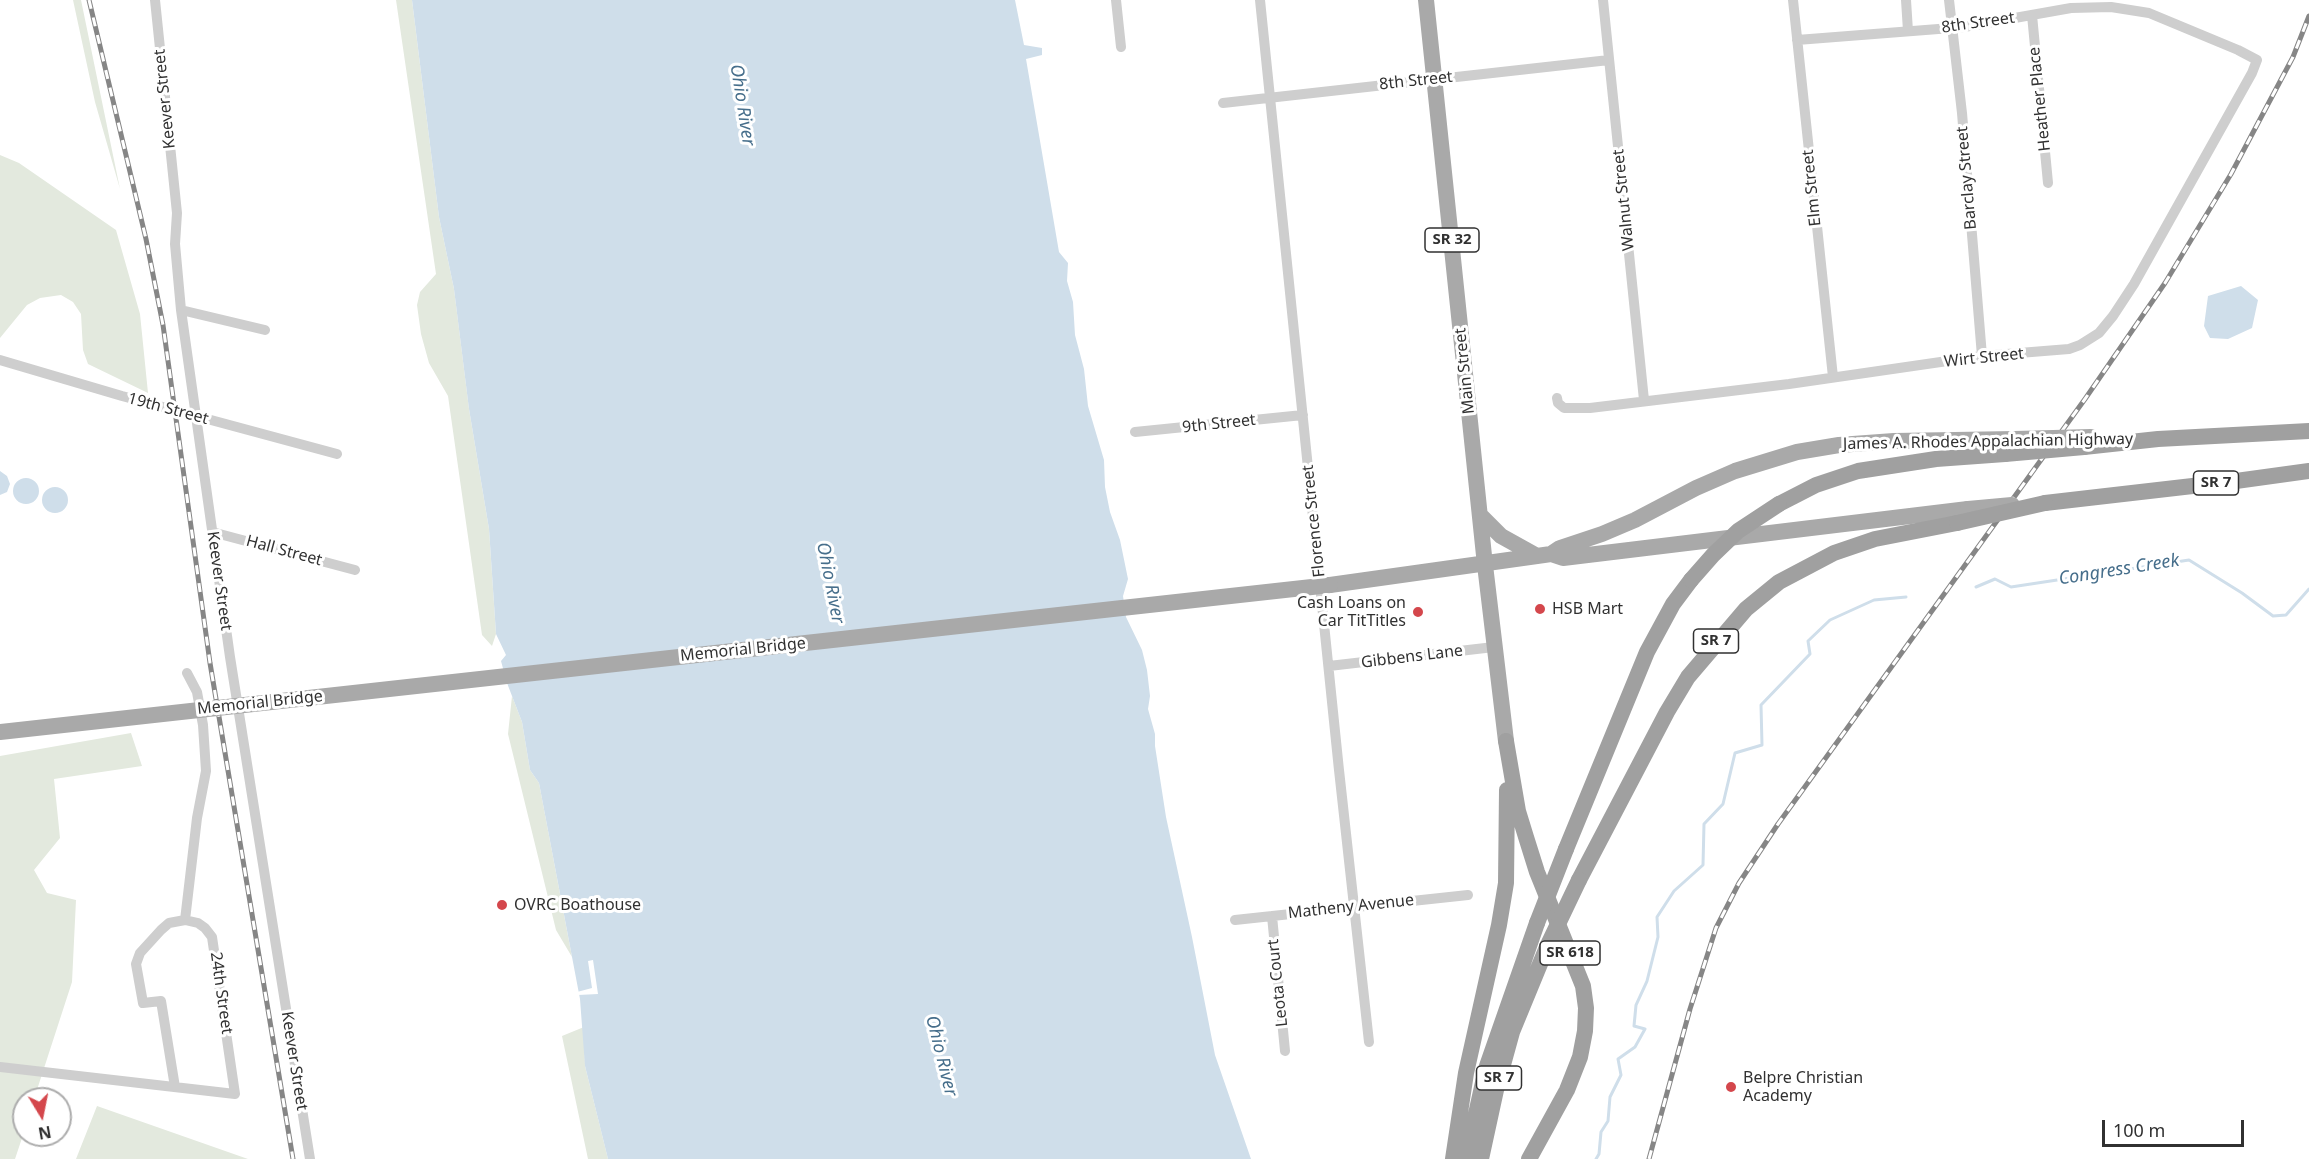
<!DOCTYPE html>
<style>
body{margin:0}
#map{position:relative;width:2309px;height:1159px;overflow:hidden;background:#fff;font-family:"Noto Sans",sans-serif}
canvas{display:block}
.north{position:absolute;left:12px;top:1087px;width:60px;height:60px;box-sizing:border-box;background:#fff;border:2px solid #adadad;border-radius:50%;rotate:170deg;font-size:16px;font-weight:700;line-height:24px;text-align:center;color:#313131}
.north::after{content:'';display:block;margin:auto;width:21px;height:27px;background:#d4474c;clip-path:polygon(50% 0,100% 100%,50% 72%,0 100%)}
.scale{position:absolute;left:2102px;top:1120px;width:142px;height:27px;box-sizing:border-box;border:3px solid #313131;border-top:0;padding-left:8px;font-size:18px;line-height:21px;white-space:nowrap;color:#313131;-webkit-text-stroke:4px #fff;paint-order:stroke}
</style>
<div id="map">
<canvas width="2309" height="1159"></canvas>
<div class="north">N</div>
<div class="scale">100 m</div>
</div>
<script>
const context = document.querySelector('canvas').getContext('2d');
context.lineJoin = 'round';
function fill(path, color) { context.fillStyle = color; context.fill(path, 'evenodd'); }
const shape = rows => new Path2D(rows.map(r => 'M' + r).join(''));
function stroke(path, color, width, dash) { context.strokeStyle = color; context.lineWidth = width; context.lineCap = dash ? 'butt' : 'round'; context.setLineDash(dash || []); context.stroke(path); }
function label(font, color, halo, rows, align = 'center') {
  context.font = font + ' "Noto Sans",sans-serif'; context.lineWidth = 6; context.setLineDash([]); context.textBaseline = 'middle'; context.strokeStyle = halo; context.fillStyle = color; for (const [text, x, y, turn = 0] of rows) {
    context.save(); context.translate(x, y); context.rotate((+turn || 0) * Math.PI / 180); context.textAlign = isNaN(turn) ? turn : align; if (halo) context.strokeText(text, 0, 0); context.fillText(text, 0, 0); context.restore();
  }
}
fill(shape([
 [73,0,81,0,120,189,95,102],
 [396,0,412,0,439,217,454,289,469,409,489,529,496,634,492,646,482,635,448,396,429,363,421,334,417,305,420,292,436,274],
 [0,155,19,163,116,230,140,314,148,393,88,364,83,350,81,314,73,302,61,295,40,298,27,305,0,338],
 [512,696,522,722,530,770,539,783,572,957,556,930,508,734],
 [131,733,142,766,54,779,60,838,34,870,47,893,76,900,72,982,34,1099,24,1099,24,1132,15,1159,0,1159,0,756],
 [584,1027,585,1066,608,1159,588,1159,562,1036],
 [97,1106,248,1159,76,1159]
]), '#e3e9de');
fill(shape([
 [412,0,1015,0,1024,45,1042,48,1042,55,1026,59,1059,252,1068,263,1067,281,1073,302,1075,335,1084,369,1088,406,1104,460,1105,487,1110,512,1120,540,1128,579,1123,596,1126,617,1142,650,1147,670,1150,696,1148,709,1155,734,1155,746,1166,817,1192,937,1215,1055,1251,1159,608,1159,585,1066,580,999,539,783,530,770,522,722,507,683,501,661,506,655,496,634,489,529,469,409,454,289,439,217],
 [2241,286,2258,300,2252,328,2228,339,2210,338,2204,326,2208,296],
 [0,471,7,476,10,484,7,492,0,495],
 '13 491a13 13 0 1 1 26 0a13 13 0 1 1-26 0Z',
 '42 500a13 13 0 1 1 26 0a13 13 0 1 1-26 0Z'
]), '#cfdeea');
fill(shape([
 [593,960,598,994,578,995,577,992,592,988,588,961]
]), '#fff');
stroke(shape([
 [1976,587,1995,579,2011,587,2189,560,2242,593,2273,616,2286,615,2309,589],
 [1596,1159,1599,1154,1601,1132,1608,1121,1610,1097,1621,1075,1618,1059,1635,1047,1645,1029,1634,1026,1636,1005,1647,981,1658,937,1657,917,1674,891,1703,865,1704,824,1723,804,1735,753,1762,745,1761,705,1810,654,1808,641,1830,620,1874,600,1906,597]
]), '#cfdeea', 3);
stroke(shape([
 [155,0,177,213,175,244,181,310,230,657,310,1159],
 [1116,0,1121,47],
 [1260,0,1339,770,1369,1042],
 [1603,0,1644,400],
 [1793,0,1833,377],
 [1906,0,1908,31],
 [1949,0,1962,113,1982,356],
 [2032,15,2048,183],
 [1797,40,1964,27,2071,8,2111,7,2149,13,2238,50,2257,60],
 [1223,103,1609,60],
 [181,310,265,330],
 [0,360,122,396,337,454],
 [1557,398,1558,403,1564,408,1590,408,1789,384,1982,356,2069,349,2080,345,2099,333,2113,316,2134,284,2252,73,2257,60],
 [1135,432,1303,415],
 [212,532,355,570],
 [1329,666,1494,647],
 [1272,916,1285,1051],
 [185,920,197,818,206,771,203,725,197,692,187,673],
 [1235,920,1468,895],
 [0,1067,235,1094,212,937,205,928,198,923,185,920,169,923,161,930,140,953,136,964,143,1003,161,1001,175,1087]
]), '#cecece', 10);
stroke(shape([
 [1426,0,1485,565,1506,741],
 [1480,515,1501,536,1537,556],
 [1551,554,1560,548,1602,534,1635,520,1696,488,1735,471,1797,452,1839,445,1894,441,2015,439],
 [1330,585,1537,556,1551,554,1563,558,1968,509]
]), '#a9a9a9', 16);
stroke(shape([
 [2084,447,2158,439,2309,431],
 [2045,503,2236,481,2309,471],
 [1779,504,1816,485,1858,471,1936,459,2005,454],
 [1506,741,1518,811,1526,837,1537,872,1583,986,1586,1008,1585,1031,1580,1057,1567,1090,1529,1159],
 [1566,849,1647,652,1673,604,1691,580],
 [1579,880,1667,712,1688,677,1746,609,1779,582,1834,553,1875,539,1957,523],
 [1453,1159,1466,1073,1499,925,1506,883,1507,790],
 [1466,1159,1486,1069,1537,923],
 [1481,1159,1496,1090,1512,1032,1547,947]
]), '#a0a0a0', 16);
const rail = shape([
 [89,0,146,239,163,325,210,663,293,1159],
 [1649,1159,1690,1009,1716,928,1739,883,1778,824,2085,399,2165,283,2231,174,2293,57,2309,16]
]);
stroke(rail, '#868686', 5);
stroke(rail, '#fff', 3, [9]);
stroke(shape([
 [2015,439,2091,437],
 [1968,509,2012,505],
 [0,732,1330,585]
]), '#a9a9a9', 16);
stroke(shape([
 [2005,454,2084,447],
 [1957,523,2045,503],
 [1691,580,1713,555,1738,531,1779,504],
 [1537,923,1566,849],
 [1547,947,1579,880]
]), '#a0a0a0', 16);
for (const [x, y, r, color] of [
 [1540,609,6,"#d4474c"],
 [1418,612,6,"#d4474c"],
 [502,905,6,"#d4474c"],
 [1731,1087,6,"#d4474c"]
]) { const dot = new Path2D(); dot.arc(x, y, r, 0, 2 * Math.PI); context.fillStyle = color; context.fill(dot); stroke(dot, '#fff', 2); }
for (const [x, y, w] of [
 [1452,240,54],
 [2216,483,45],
 [1716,641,45],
 [1570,953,60],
 [1499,1078,45]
]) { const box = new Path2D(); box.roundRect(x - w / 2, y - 12, w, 24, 4.5); context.fillStyle = '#fff'; context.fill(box); stroke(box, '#313131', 1.5); }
label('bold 15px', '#313131', null, [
 ["SR 32",1452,240],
 ["SR 7",2216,483],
 ["SR 7",1716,641],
 ["SR 618",1570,953],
 ["SR 7",1499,1078]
]);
label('16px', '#313131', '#fff', [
 ["8th Street",1978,23,-8],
 ["8th Street",1416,81,-6],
 ["Keever Street",165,99,-96],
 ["Heather Place",2040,99,-96],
 ["Barclay Street",1967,178,-95],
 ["Elm Street",1812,188,-96],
 ["Walnut Street",1624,200,-96],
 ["Wirt Street",1984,358,-6],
 ["Main Street",1465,371,-96],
 ["19th Street",168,409,15],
 ["9th Street",1219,424,-6],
 ["James A. Rhodes Appalachian Highway",1988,442,-1],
 ["Florence Street",1314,521,-96],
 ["Hall Street",284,551,15],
 ["Keever Street",219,581,82],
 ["Memorial Bridge",743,650,-6],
 ["Gibbens Lane",1412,657,-7],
 ["Memorial Bridge",260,703,-6],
 ["Matheny Avenue",1351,907,-6],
 ["Leota Court",1278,983,-96],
 ["24th Street",221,993,82],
 ["Keever Street",294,1061,81]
]);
label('16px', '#313131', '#fff', [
 ["Cash Loans on",1406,603,"right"],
 ["Car TitTitles",1406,621,"right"],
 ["HSB Mart",1552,609],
 ["OVRC Boathouse",514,905],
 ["Belpre Christian",1743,1078],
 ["Academy",1743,1096]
], 'left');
label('italic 18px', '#466e8b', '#fff', [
 ["Ohio River",742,105,81],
 ["Congress Creek",2119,570,-9],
 ["Ohio River",830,583,79],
 ["Ohio River",941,1056,76]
]);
</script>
